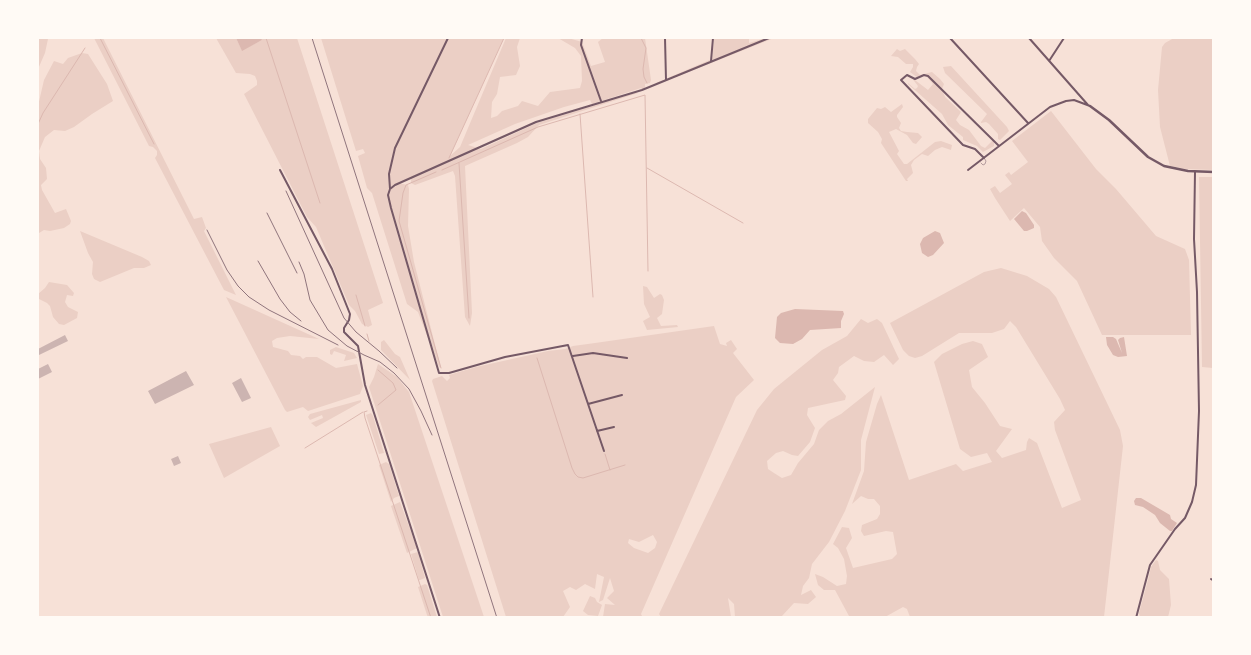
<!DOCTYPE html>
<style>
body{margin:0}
#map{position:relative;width:1251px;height:655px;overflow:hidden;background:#f7e1d7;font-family:"Work Sans",sans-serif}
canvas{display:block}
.frame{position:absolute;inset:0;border:39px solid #fffaf5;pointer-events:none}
</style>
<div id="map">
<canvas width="1251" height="655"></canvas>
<div class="frame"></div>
</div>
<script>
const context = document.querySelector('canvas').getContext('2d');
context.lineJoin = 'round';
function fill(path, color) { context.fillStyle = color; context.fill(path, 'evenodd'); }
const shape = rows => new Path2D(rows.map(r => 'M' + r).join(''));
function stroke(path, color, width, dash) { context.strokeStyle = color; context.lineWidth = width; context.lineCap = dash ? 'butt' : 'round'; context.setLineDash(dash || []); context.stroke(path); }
fill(shape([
 [38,38,48,38,48,39,45,53,38,69],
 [94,38,103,38,194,219,202,217,206,228,204,231,236,295,224,290,155,158,157,155,157,151,153,147,149,146],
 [216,38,236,38,242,50,262,40,261,38,297,38,383,303,368,310,372,325,368,327,362,324,355,311,349,305,316,227,307,217,244,94,257,85,257,81,255,76,250,74,236,73],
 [321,38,504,38,450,156,460,147,506,38,520,38,517,47,520,66,516,75,500,77,497,94,492,102,491,118,497,116,502,111,518,106,522,101,538,106,550,92,580,88,582,81,581,56,575,48,558,38,568,38,582,42,591,66,605,62,598,42,603,38,645,38,651,80,650,83,645,84,645,89,642,90,641,88,592,104,590,100,564,107,515,124,468,145,481,149,537,123,635,93,638,93,539,125,528,137,517,143,465,166,472,313,470,326,465,317,455,176,453,171,415,185,411,183,411,178,398,183,408,185,409,189,408,226,414,262,441,368,439,367,418,312,407,304,372,193,367,188,358,156,365,153,363,149,356,151],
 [714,38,749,38,749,43,766,38,774,38,661,83,656,83,712,59],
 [1174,38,1213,38,1213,170,1185,169,1170,166,1160,127,1158,90,1162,47,1165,43],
 [897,49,900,51,905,49,915,59,919,64,917,67,916,71,920,75,932,72,940,79,944,84,942,89,945,97,961,112,956,120,960,125,969,130,981,146,985,148,992,141,994,141,994,146,983,152,977,146,963,140,963,137,948,125,942,114,908,84,908,83,915,89,917,88,918,86,911,77,928,90,933,84,927,77,923,76,918,78,910,72,913,67,913,64,906,64,898,57,891,56],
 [82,53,88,54,107,84,113,101,92,114,74,127,65,131,54,130,45,137,39,151,40,159,46,168,47,179,41,185,42,190,55,213,66,209,71,221,70,224,64,228,50,231,44,230,39,233,38,246,38,106,44,80,54,61,63,64,68,58],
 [951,66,1007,127,1009,131,1000,140,998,139,998,134,989,124,986,122,981,123,981,122,987,114,945,73,943,67],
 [902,104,903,107,897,115,897,117,901,123,899,128,901,131,907,132,918,133,922,137,916,144,913,143,907,135,896,129,889,132,899,151,897,154,904,164,907,164,935,142,941,141,952,145,951,150,942,147,935,150,928,156,922,154,914,160,911,165,913,173,907,179,908,181,906,181,881,143,882,139,878,132,868,123,868,119,877,108,881,109,885,107,891,112],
 [1051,111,1096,169,1116,189,1156,236,1185,249,1189,260,1191,335,1102,335,1077,281,1054,258,1042,241,1040,227,1024,208,1010,221,995,198,990,189,995,186,1000,193,1012,184,1005,175,1009,172,1011,175,1028,162,1012,141],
 [1199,177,1213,177,1213,368,1202,367],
 [80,231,142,257,149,261,151,265,144,268,134,268,100,282,94,279,92,274,93,262,88,253],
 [1001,268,1027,276,1049,289,1056,297,1120,430,1123,446,1104,617,910,617,907,609,903,607,885,617,848,617,849,616,835,590,824,590,818,585,815,574,823,577,837,586,846,584,847,576,844,559,838,548,833,544,842,527,849,528,852,538,846,548,853,568,892,559,897,554,893,532,886,531,864,536,861,531,862,525,877,519,880,514,880,506,874,499,868,499,861,496,852,504,864,471,866,442,877,404,881,395,909,480,956,464,963,471,992,462,987,453,971,457,960,449,934,362,942,354,962,344,973,341,982,344,988,357,969,370,972,387,985,403,1000,426,1012,429,996,451,1002,458,1026,450,1027,442,1029,438,1037,443,1062,508,1081,500,1055,430,1054,422,1065,410,1060,399,1016,327,1010,321,1004,329,992,333,959,333,922,356,915,358,909,356,903,350,890,323,984,272],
 [49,282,67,285,74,293,73,296,67,295,65,302,68,307,78,312,77,318,64,325,59,324,53,317,50,306,47,303,39,299,38,294,45,288],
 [643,286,647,287,654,298,660,294,662,295,664,300,662,314,657,318,661,326,677,325,678,327,647,330,643,321,650,317,644,304],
 [226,297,319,339,290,336,277,338,272,341,273,347,288,351,291,355,300,356,303,359,306,357,317,357,336,368,357,364,363,386,360,394,308,411,303,407,287,412,285,410],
 [861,319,868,323,877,319,882,323,899,359,893,365,884,355,874,362,864,361,854,356,839,367,838,373,833,380,846,396,845,400,808,408,807,415,815,428,810,442,798,456,792,455,783,451,776,453,767,461,768,469,774,473,782,478,791,475,798,463,814,444,819,430,828,421,841,414,875,387,861,440,861,470,845,511,829,542,812,564,809,578,803,586,801,595,811,590,816,597,808,604,794,603,782,616,778,617,735,617,734,604,728,598,731,617,661,617,659,614,757,410,774,389,822,350,847,336],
 [714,326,720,344,727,346,726,343,731,340,737,349,733,353,754,380,736,397,641,614,643,618,603,617,605,604,615,605,607,598,614,591,610,578,603,600,599,602,604,577,597,574,595,589,585,584,576,590,570,587,563,591,570,607,563,617,506,617,432,381,433,379,442,376,447,381,450,378,449,375,476,367,548,351,565,349,573,346,595,343],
 [653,535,657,542,655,548,648,553,634,548,628,543,629,539,639,542],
 [384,340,395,354,400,357,410,380,381,350,381,342],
 [336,347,354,353,357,358,344,361,346,355,334,351,332,355,330,354,330,350],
 [378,364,397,377,409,392,484,617,443,617,369,387,374,377],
 [361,400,361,402,316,427,311,423,323,418,322,415,310,420,308,417,310,414],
 [371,413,373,416,384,453,379,454,366,415],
 [271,427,280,446,224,478,209,444],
 [386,462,389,464,399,496,394,498,391,502,379,465],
 [400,502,417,548,407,553,391,506],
 [418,552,425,578,420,580,419,580,411,554],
 [1156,560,1158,561,1160,570,1169,579,1171,605,1168,617,1140,617,1139,613,1148,580,1151,567],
 [425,584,427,585,437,617,428,617,427,615,418,587],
 [590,596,595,598,597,602,602,605,598,616,588,615,583,611]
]), '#ebcfc5');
fill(shape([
 [236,38,261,38,262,40,242,51],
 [1022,211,1026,213,1034,225,1034,228,1027,231,1024,231,1014,219],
 [935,231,940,233,944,243,933,255,928,257,922,253,920,244,923,238],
 [795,309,843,311,844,314,841,321,841,328,810,330,802,339,793,344,780,343,775,338,777,317,781,313],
 [1106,337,1113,337,1116,339,1122,353,1118,340,1120,338,1124,337,1127,356,1118,357,1113,355,1107,345],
 [1136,498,1141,498,1170,515,1171,519,1177,523,1172,531,1170,531,1160,523,1155,515,1143,507,1135,505,1134,501]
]), '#dcb8b0');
stroke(shape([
 [100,38,154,144],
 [266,38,320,203],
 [641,38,646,48,643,69,644,77,647,83],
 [580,114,593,297],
 [38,124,43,113,85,48],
 [449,158,504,38],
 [459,163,469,318],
 [647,168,743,223],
 [442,170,538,127,645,95,648,271],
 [436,172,406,185,403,193,399,221,441,368],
 [356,295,365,326],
 [367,334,369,341],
 [537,358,572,468,575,474,578,477,583,478,625,465],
 [378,370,393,383,396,390,378,405],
 [367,411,364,412,365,418,431,618],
 [305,448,363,412],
 [605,454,610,470]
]), '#dcb8b0', 1);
fill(shape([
 [65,335,68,341,39,355,38,349],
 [48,364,52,372,38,379,38,369],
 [186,371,194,385,155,404,148,391],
 [241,378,251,398,242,402,232,383],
 [178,456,181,463,174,466,171,459]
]), '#ccb4b1');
stroke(shape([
 [981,163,983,165,985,164,986,161,984,158]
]), '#755966', 0.5);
stroke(shape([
 [582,38,581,45,601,101],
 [665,38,666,80],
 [950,38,1028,123],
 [1029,38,1088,105],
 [711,61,713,38],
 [1049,61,1064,38],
 [984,158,975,149,963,145,901,80,907,75,915,79,924,75,928,76,999,146],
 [280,170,332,269,350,314,349,320,344,328,344,332,358,346,365,385,440,618],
 [968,170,1050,107,1066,101,1074,100,1090,106],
 [390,189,389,174,395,148,448,38],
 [573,356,593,353,627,358],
 [588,404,622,395],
 [597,431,614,427],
 [604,451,568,345,505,357,449,373,439,373,391,208,388,195,390,189,395,185,536,122,642,90,769,38],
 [1211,579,1214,581],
 [1136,618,1150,565,1175,529,1185,518,1192,502,1196,485,1199,411,1197,292,1194,239,1195,172]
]), '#755966', 2);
stroke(shape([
 [1090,106,1109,120,1148,157,1164,166,1188,171,1214,172]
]), '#755966', 2.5);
stroke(shape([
 [312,38,497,618],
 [286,191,344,318,356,332,379,351,397,368],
 [267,213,297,273],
 [207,230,227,270,238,286,249,297,269,310,338,345],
 [258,261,280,299,290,312,301,321],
 [299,262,304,274,310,300,328,330,347,346,364,355,380,362,394,373,409,389,421,411,432,435]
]), '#8f747c', 1);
</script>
